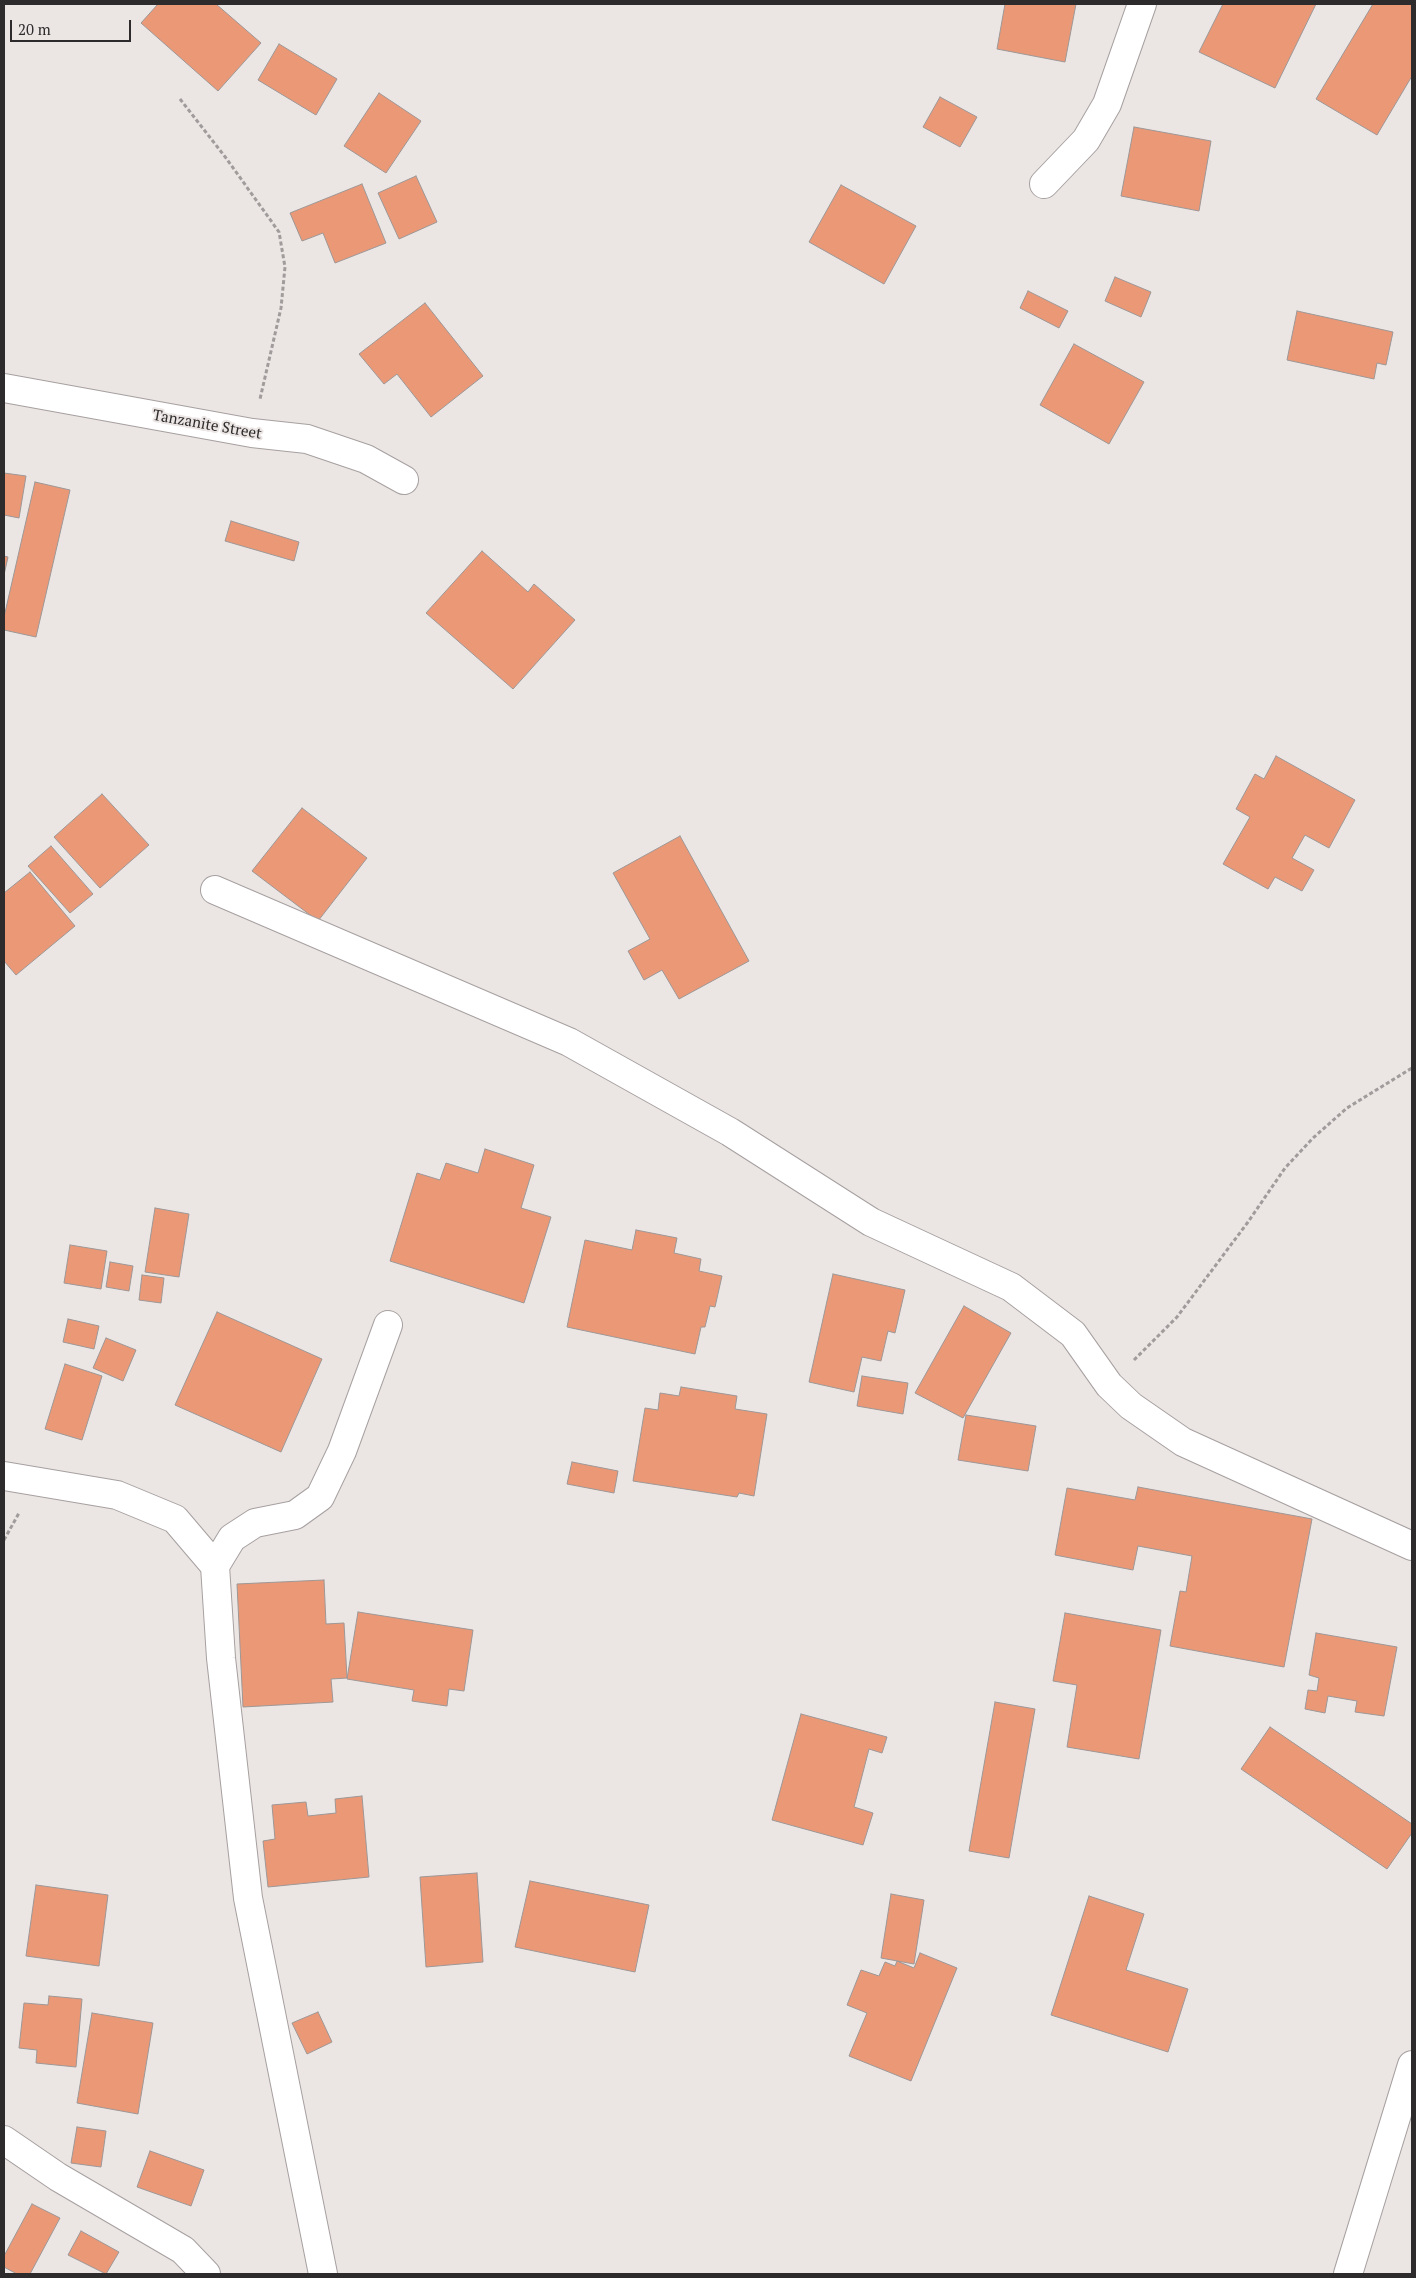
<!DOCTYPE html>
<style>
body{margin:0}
#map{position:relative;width:1416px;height:2278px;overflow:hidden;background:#ebe5e4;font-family:"PT Serif",serif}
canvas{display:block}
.frame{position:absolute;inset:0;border:5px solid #2d2b2b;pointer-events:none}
.scale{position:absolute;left:10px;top:20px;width:121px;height:22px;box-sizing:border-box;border:2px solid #2d2b2b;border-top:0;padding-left:6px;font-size:15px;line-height:18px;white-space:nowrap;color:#2d2b2b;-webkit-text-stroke:4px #ebe5e4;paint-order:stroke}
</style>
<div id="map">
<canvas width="1416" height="2278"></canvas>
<div class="frame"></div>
<div class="scale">20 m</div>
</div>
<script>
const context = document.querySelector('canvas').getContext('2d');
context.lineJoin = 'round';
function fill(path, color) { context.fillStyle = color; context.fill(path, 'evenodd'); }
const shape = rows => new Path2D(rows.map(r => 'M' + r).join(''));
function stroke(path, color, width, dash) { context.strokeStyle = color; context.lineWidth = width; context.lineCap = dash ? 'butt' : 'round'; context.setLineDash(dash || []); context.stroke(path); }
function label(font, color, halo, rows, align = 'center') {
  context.font = font + ' "PT Serif",serif'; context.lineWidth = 4; context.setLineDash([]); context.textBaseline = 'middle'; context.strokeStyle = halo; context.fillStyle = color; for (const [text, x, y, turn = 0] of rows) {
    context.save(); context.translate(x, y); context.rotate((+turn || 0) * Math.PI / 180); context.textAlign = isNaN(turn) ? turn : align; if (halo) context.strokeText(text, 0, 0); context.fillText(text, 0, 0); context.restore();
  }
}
const building = shape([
 [158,4,216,4,261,43,218,91,141,23,158,4],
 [1005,4,1076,4,1065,62,997,49,1005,4],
 [1223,4,1316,4,1275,88,1199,52,1223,4],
 [1373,4,1412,4,1412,76,1377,135,1316,99,1373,4],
 [279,44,337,79,316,115,258,80,279,44],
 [379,93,421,121,386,173,344,146,379,93],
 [940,97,977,117,960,147,923,127,940,97],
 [1134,127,1211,141,1199,211,1121,196,1134,127],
 [416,176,437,222,399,239,378,193,416,176],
 [362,184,386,243,335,263,323,233,302,241,290,213,362,184],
 [841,185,916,226,884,284,809,242,841,185],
 [1115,277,1151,292,1141,317,1105,301,1115,277],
 [1028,291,1068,311,1059,328,1020,308,1028,291],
 [425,303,483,376,431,417,397,374,384,384,359,354,425,303],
 [1297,311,1393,332,1386,365,1377,363,1374,379,1287,360,1297,311],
 [1074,344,1144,382,1109,444,1040,405,1074,344],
 [4,473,26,476,19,518,4,515,4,473],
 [35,482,70,490,36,637,4,630,4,617,35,482],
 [231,521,299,542,294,561,225,541,231,521],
 [482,551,528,592,534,584,575,620,513,689,426,613,482,551],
 [4,556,8,557,4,575,4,556],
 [1276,756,1355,800,1329,848,1305,835,1292,858,1314,870,1302,891,1275,877,1268,889,1223,864,1250,817,1236,809,1255,774,1264,779,1276,756],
 [102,794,149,845,100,888,54,837,102,794],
 [302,808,367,858,318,921,252,871,302,808],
 [680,836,749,961,679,999,662,970,644,980,628,951,650,939,613,873,680,836],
 [51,846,93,894,70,913,28,866,51,846],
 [30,872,75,926,16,975,4,961,4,893,30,872],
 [485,1149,534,1165,521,1208,551,1217,524,1303,390,1261,417,1173,440,1180,446,1163,478,1173,485,1149],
 [155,1208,189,1214,179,1277,145,1272,155,1208],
 [636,1230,677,1238,674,1253,701,1259,699,1271,722,1276,715,1307,710,1306,705,1327,701,1327,695,1354,567,1327,585,1240,632,1250,636,1230],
 [70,1245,107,1251,101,1289,64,1283,70,1245],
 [110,1262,133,1266,129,1291,106,1287,110,1262],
 [833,1274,905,1290,895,1333,888,1331,881,1361,862,1357,854,1392,809,1382,833,1274],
 [142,1275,164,1278,161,1303,139,1300,142,1275],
 [964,1306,1011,1333,963,1418,915,1393,964,1306],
 [217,1312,322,1359,281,1452,175,1405,217,1312],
 [68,1319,99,1326,94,1349,63,1342,68,1319],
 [106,1338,136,1350,123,1381,93,1368,106,1338],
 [65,1364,102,1376,82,1440,45,1429,65,1364],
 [862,1376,908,1383,903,1414,857,1406,862,1376],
 [681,1387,737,1396,735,1409,767,1414,754,1496,739,1493,737,1497,633,1481,645,1408,658,1410,660,1393,679,1396,681,1387],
 [966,1415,1036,1426,1028,1471,958,1460,966,1415],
 [572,1462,618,1471,614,1493,567,1484,572,1462],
 [1138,1487,1312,1519,1284,1667,1170,1646,1180,1591,1186,1592,1192,1556,1138,1546,1133,1570,1055,1555,1067,1488,1135,1500,1138,1487],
 [324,1580,326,1624,344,1623,347,1678,331,1679,333,1702,243,1707,237,1584,324,1580],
 [358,1612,473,1630,464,1691,449,1689,447,1706,412,1701,414,1690,347,1679,358,1612],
 [1065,1613,1161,1630,1139,1759,1067,1747,1077,1685,1053,1681,1065,1613],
 [1316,1633,1397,1647,1384,1716,1355,1712,1357,1701,1328,1696,1325,1713,1305,1709,1308,1690,1317,1691,1319,1678,1309,1675,1316,1633],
 [995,1702,1035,1709,1009,1858,969,1851,995,1702],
 [801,1714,887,1737,882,1753,869,1749,854,1807,873,1813,863,1845,772,1820,801,1714],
 [1270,1727,1412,1824,1412,1833,1387,1869,1241,1769,1270,1727],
 [362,1796,369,1877,268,1887,263,1841,275,1839,272,1805,306,1802,308,1816,336,1813,335,1799,362,1796],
 [477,1873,483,1962,426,1967,420,1877,477,1873],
 [530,1881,649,1905,635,1972,515,1947,530,1881],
 [36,1885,108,1895,99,1966,26,1956,36,1885],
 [891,1894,924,1900,914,1964,881,1958,891,1894],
 [1089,1896,1144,1914,1126,1970,1188,1989,1168,2052,1051,2015,1089,1896],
 [920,1953,957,1968,911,2081,849,2056,867,2013,847,2005,861,1970,879,1976,885,1962,895,1966,897,1961,914,1968,920,1953],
 [49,1996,82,1999,76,2067,36,2063,37,2050,19,2048,24,2003,48,2005,49,1996],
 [318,2012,332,2042,307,2054,292,2023,318,2012],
 [92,2013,153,2023,138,2114,77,2103,92,2013],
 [77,2127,106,2131,101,2167,71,2163,77,2127],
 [150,2151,204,2170,191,2206,137,2187,150,2151],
 [32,2204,60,2218,30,2274,17,2274,4,2267,4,2256,32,2204],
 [81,2231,119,2252,106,2274,68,2255,81,2231]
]);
fill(building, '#eb9877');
stroke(building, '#9d9795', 1);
const minor = shape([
 [1044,184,1086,140,1107,104,1142,4],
 [4,388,252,433,307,439,366,459,404,480],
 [215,890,569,1042,730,1132,871,1222,1011,1287,1073,1334,1109,1385,1131,1406,1183,1442,1412,1546],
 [4,1476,117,1495,175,1519,215,1566],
 [4,2140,58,2177,183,2250,206,2274],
 [323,2274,248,1898,221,1658,215,1566,232,1538,255,1523,295,1515,320,1497,342,1451,388,1325],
 [1348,2274,1412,2065]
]);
stroke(minor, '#a7a0a0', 30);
stroke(shape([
 [180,99,226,158,279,232,285,267,281,308,260,399],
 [1134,1360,1177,1317,1248,1222,1285,1168,1313,1138,1347,1108,1412,1068],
 [4,1540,19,1513]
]), '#a19c9c', 3, [4, 2.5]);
stroke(minor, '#fff', 28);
label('15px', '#2d2b2b', '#ebe5e4', [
 ["Tanzanite Street",207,425,10]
]);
</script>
